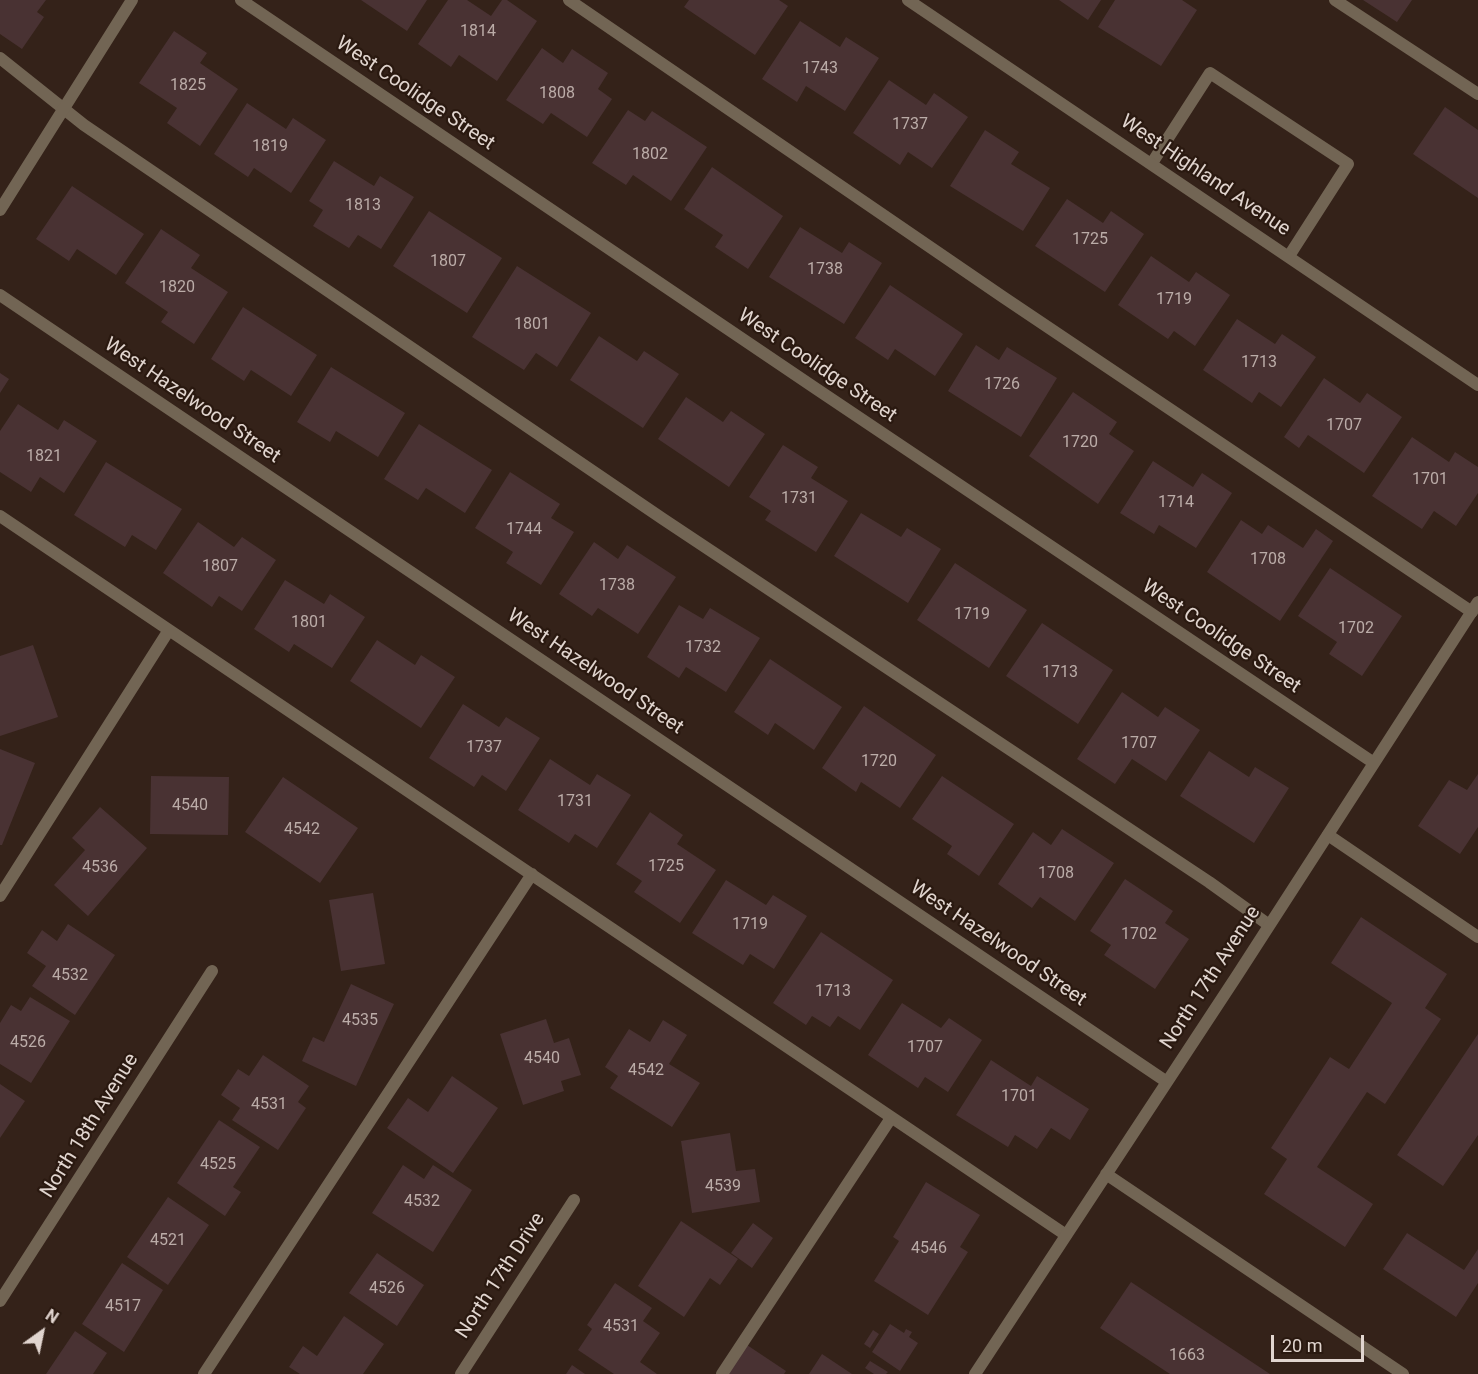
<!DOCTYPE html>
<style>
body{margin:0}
#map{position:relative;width:1478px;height:1374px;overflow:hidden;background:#342219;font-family:Roboto,sans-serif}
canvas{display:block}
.north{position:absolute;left:12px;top:1302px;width:60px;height:60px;-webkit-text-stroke:4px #2a1910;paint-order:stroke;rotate:33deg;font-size:16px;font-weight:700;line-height:24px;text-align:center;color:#e1d5cf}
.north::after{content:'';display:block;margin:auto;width:21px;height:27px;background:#e1d5cf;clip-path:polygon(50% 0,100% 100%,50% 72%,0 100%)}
.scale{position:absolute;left:1271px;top:1335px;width:93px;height:27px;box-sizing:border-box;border:3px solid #e1d5cf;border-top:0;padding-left:8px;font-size:18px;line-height:21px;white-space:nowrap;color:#e1d5cf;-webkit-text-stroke:4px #2a1910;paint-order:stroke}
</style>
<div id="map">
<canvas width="1478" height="1374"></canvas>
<div class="north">N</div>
<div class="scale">20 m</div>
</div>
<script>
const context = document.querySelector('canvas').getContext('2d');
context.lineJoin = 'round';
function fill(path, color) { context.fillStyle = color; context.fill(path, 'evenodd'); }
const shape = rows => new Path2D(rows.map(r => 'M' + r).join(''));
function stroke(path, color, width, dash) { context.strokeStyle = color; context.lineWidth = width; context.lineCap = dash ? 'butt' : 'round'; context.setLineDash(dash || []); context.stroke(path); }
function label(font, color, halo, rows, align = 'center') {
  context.font = font + ' Roboto,sans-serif'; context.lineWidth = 4.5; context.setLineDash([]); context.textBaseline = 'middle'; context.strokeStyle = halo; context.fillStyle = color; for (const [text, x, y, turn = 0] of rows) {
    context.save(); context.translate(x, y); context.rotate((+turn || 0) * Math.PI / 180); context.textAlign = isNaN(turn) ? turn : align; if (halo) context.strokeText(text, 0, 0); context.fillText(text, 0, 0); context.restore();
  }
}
fill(shape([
 [0,0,46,0,37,12,44,17,22,49,0,34],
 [361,0,427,0,407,31],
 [448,0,467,0,491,16,502,0,507,0,537,21,497,81,459,55,451,67,418,44],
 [689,0,779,0,788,6,755,55,684,7],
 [1059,0,1101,0,1088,20],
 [1115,0,1182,0,1197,10,1161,66,1098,27],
 [1363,0,1412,0,1397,22],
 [800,21,840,47,846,37,879,58,845,111,806,86,797,102,762,79],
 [174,31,207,53,200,63,238,89,200,146,167,123,177,108,139,83],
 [542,48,563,63,572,49,608,73,598,89,612,99,587,137,551,113,543,124,506,100],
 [889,80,926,105,934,93,968,117,932,168,908,152,900,165,853,133],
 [247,103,286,129,293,118,326,140,291,193,254,168,248,177,214,154],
 [1445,107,1478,130,1478,198,1413,154],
 [628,110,645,121,652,111,707,147,671,201,633,175,626,185,592,163],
 [985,130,1019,152,1011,164,1050,188,1023,231,950,186],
 [334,161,374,186,380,176,414,197,381,249,358,235,349,248,313,226,323,210,309,201],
 [712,167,783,216,748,269,715,247,723,235,684,209],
 [72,186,144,234,116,275,77,249,69,261,36,239],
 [1067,199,1103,223,1111,211,1144,234,1105,292,1035,246],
 [429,211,502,258,467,313,393,266],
 [800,227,842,253,849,242,882,263,844,324,769,277],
 [161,229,200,255,191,268,228,292,194,344,161,322,168,312,125,283],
 [1151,256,1189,282,1196,272,1230,295,1195,346,1174,331,1168,339,1118,305],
 [517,266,591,313,557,367,536,353,524,370,472,337],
 [890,285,963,334,935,376,895,349,888,360,855,338],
 [243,307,317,355,291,396,251,370,244,381,211,359],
 [1237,319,1275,344,1282,334,1316,357,1281,407,1259,392,1252,403,1203,370],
 [599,336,637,361,644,351,679,374,643,428,570,380],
 [976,345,999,360,1007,347,1057,378,1021,437,948,391],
 [331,367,405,413,378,457,336,431,330,442,297,422],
 [0,373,9,379,0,393],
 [1324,378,1360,403,1367,393,1402,417,1364,473,1308,435,1299,448,1284,437],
 [1073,392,1117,422,1109,434,1134,451,1098,504,1029,456],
 [686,397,723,422,731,411,765,434,729,487,658,439],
 [18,404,58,430,64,420,97,441,64,493,40,477,31,492,0,472,0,431],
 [419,424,492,470,465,513,426,488,418,500,384,479],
 [1412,437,1449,462,1455,452,1478,467,1478,493,1456,526,1434,511,1422,529,1372,496],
 [783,445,818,467,811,478,848,501,816,552,765,520,771,511,749,497],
 [1153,461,1193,487,1202,473,1232,493,1196,548,1159,525,1154,534,1120,513],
 [106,462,182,509,156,550,132,535,125,547,74,515],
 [510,472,560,504,551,518,574,532,541,585,506,563,513,552,475,528],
 [861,513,901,537,907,528,941,549,908,603,834,556],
 [1241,520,1262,534,1268,525,1303,548,1316,529,1333,541,1280,621,1207,572],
 [198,522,234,547,242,537,276,560,242,611,219,596,212,607,163,573],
 [594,542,618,559,627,545,676,577,638,634,598,608,592,616,559,594],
 [955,563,1027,610,989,668,917,620],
 [1330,568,1402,616,1362,676,1329,654,1337,642,1298,616],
 [285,580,324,604,330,594,365,617,332,668,294,644,289,652,254,629],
 [679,605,703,619,710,608,760,638,726,692,686,667,679,678,647,657],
 [1042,623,1113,670,1078,724,1006,676],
 [377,640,415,665,421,655,455,677,421,728,350,681],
 [33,645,58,717,0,736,0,656],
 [770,659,842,707,814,750,775,723,768,735,734,712],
 [1122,692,1158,717,1165,707,1200,730,1166,781,1132,759,1115,784,1077,759],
 [463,704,499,727,506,717,540,738,506,791,482,775,474,787,429,758],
 [864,706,936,755,900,808,861,782,856,792,822,768],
 [0,749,35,763,2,845,0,845],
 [1209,751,1249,777,1255,767,1289,788,1254,843,1180,796],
 [550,759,590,785,597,774,631,795,597,848,575,834,569,843,518,810],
 [1478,774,1478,827,1460,854,1418,826,1449,780,1467,790],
 [151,776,229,777,228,835,150,834],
 [942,776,1014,824,979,876,947,854,952,846,912,819],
 [283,777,358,828,320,883,245,832],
 [100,807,147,848,88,916,54,885,85,850,72,838],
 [650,812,683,835,677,844,716,870,680,923,634,892,642,881,616,864],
 [1062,829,1114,863,1075,921,1040,897,1032,908,998,884,1033,832,1051,845],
 [1125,879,1173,911,1165,923,1189,939,1155,989,1104,955,1111,945,1090,931],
 [726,880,766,905,773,895,807,916,774,969,750,954,743,965,692,933],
 [373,893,385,964,341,971,329,900],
 [1361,917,1447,974,1425,1008,1441,1019,1385,1104,1367,1092,1317,1167,1373,1204,1345,1247,1264,1194,1287,1159,1271,1148,1330,1057,1349,1069,1392,1003,1331,963],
 [68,924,115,955,75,1015,32,986,46,966,27,953,42,930,57,941],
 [821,932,893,980,860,1030,838,1016,830,1027,812,1016,806,1025,773,1003],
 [351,984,394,1004,356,1086,302,1061,313,1037,324,1042],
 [30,997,70,1021,31,1083,0,1064,0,1023,11,1005,21,1011],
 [902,1003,941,1028,949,1018,982,1040,948,1092,925,1077,918,1088,868,1055],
 [546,1019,554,1043,569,1038,581,1075,561,1081,564,1091,523,1105,500,1034],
 [663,1020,687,1035,669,1064,700,1083,672,1127,610,1088,618,1076,605,1067,629,1029,650,1042],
 [1478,1034,1478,1135,1443,1186,1397,1155],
 [263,1055,309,1086,298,1102,306,1108,278,1150,232,1120,240,1108,221,1095,238,1069,249,1076],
 [991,1060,1031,1086,1037,1076,1089,1109,1070,1140,1051,1128,1037,1149,1015,1135,1008,1147,956,1115],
 [452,1076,498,1108,453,1173,387,1128,408,1098,428,1112],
 [0,1084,25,1101,0,1138],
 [219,1120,260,1147,233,1187,241,1192,225,1216,177,1183],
 [730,1133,736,1171,755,1169,760,1202,692,1213,681,1141],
 [403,1165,424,1179,433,1165,472,1190,433,1252,372,1213],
 [926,1182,980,1215,960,1247,968,1252,928,1315,874,1281,899,1241,893,1237],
 [168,1197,209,1225,168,1285,127,1257],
 [681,1221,738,1259,720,1285,710,1278,684,1317,638,1286],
 [753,1223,773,1238,752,1268,731,1253],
 [1407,1233,1464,1270,1478,1249,1478,1283,1456,1317,1383,1269],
 [377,1253,424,1285,397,1326,349,1293],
 [122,1263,163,1290,124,1352,82,1324],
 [1131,1282,1270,1374,1170,1374,1100,1328],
 [615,1283,652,1308,643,1321,660,1333,640,1362,657,1374,614,1374,578,1350,592,1329,587,1325],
 [344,1316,384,1344,363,1374,300,1374,289,1367,303,1346,317,1356],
 [890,1324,904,1333,906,1329,912,1332,909,1337,918,1343,900,1371,872,1352],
 [873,1330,879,1334,870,1348,864,1344],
 [75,1331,107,1353,93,1374,46,1374],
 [747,1345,786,1371,784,1374,728,1374],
 [822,1354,852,1374,809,1374],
 [870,1361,888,1372,886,1374,874,1374,865,1368],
 [572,1365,585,1374,566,1374]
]), '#493233');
stroke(shape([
 [569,0,1003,297,1472,612],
 [1335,0,1478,94],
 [0,58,84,125,663,519,1209,882,1269,925],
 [1152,163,1210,73,1348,164,1289,256],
 [0,516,1066,1235],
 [1328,835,1478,937],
 [0,896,169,630],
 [204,1374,532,874],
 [722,1374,891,1118]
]), '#726554', 12);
stroke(shape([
 [241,0,818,390,1374,763],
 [908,0,1478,385],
 [0,210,132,0],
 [0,295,1167,1082],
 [1106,1174,1403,1374],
 [0,1301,212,971],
 [461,1374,574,1200],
 [975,1374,1238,974,1478,602]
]), '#726554', 12);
label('16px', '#bbaca8', null, [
 ["1814",478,32],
 ["1743",820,69],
 ["1825",188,86],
 ["1808",557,94],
 ["1737",910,125],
 ["1819",270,147],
 ["1802",650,155],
 ["1813",363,206],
 ["1725",1090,240],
 ["1807",448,262],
 ["1738",825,270],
 ["1820",177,288],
 ["1719",1174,300],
 ["1801",532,325],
 ["1713",1259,363],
 ["1726",1002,385],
 ["1707",1344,426],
 ["1720",1080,443],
 ["1821",44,457],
 ["1701",1430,480],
 ["1731",799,499],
 ["1714",1176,503],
 ["1744",524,530],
 ["1708",1268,560],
 ["1807",220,567],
 ["1738",617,586],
 ["1719",972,615],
 ["1801",309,623],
 ["1702",1356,629],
 ["1732",703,648],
 ["1713",1060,673],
 ["1707",1139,744],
 ["1737",484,748],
 ["1720",879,762],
 ["1731",575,802],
 ["4540",190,806],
 ["4542",302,830],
 ["1725",666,867],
 ["4536",100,868],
 ["1708",1056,874],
 ["1719",750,925],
 ["1702",1139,935],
 ["4532",70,976],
 ["1713",833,992],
 ["4535",360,1021],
 ["4526",28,1043],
 ["1707",925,1048],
 ["4540",542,1059],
 ["4542",646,1071],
 ["1701",1019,1097],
 ["4531",269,1105],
 ["4525",218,1165],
 ["4539",723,1187],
 ["4532",422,1202],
 ["4521",168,1241],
 ["4546",929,1249],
 ["4526",387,1289],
 ["4517",123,1307],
 ["4531",621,1327],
 ["1663",1187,1356]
]);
label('20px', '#e1d5cf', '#2a1910', [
 ["West Coolidge Street",415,94,34],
 ["West Highland Avenue",1205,176,34],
 ["West Coolidge Street",817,366,34],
 ["West Hazelwood Street",192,401,34],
 ["West Coolidge Street",1221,637,34],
 ["West Hazelwood Street",595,672,34],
 ["West Hazelwood Street",998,944,34],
 ["North 17th Avenue",1211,978,-57],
 ["North 18th Avenue",90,1126,-58],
 ["North 17th Drive",501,1276,-57]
]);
</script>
